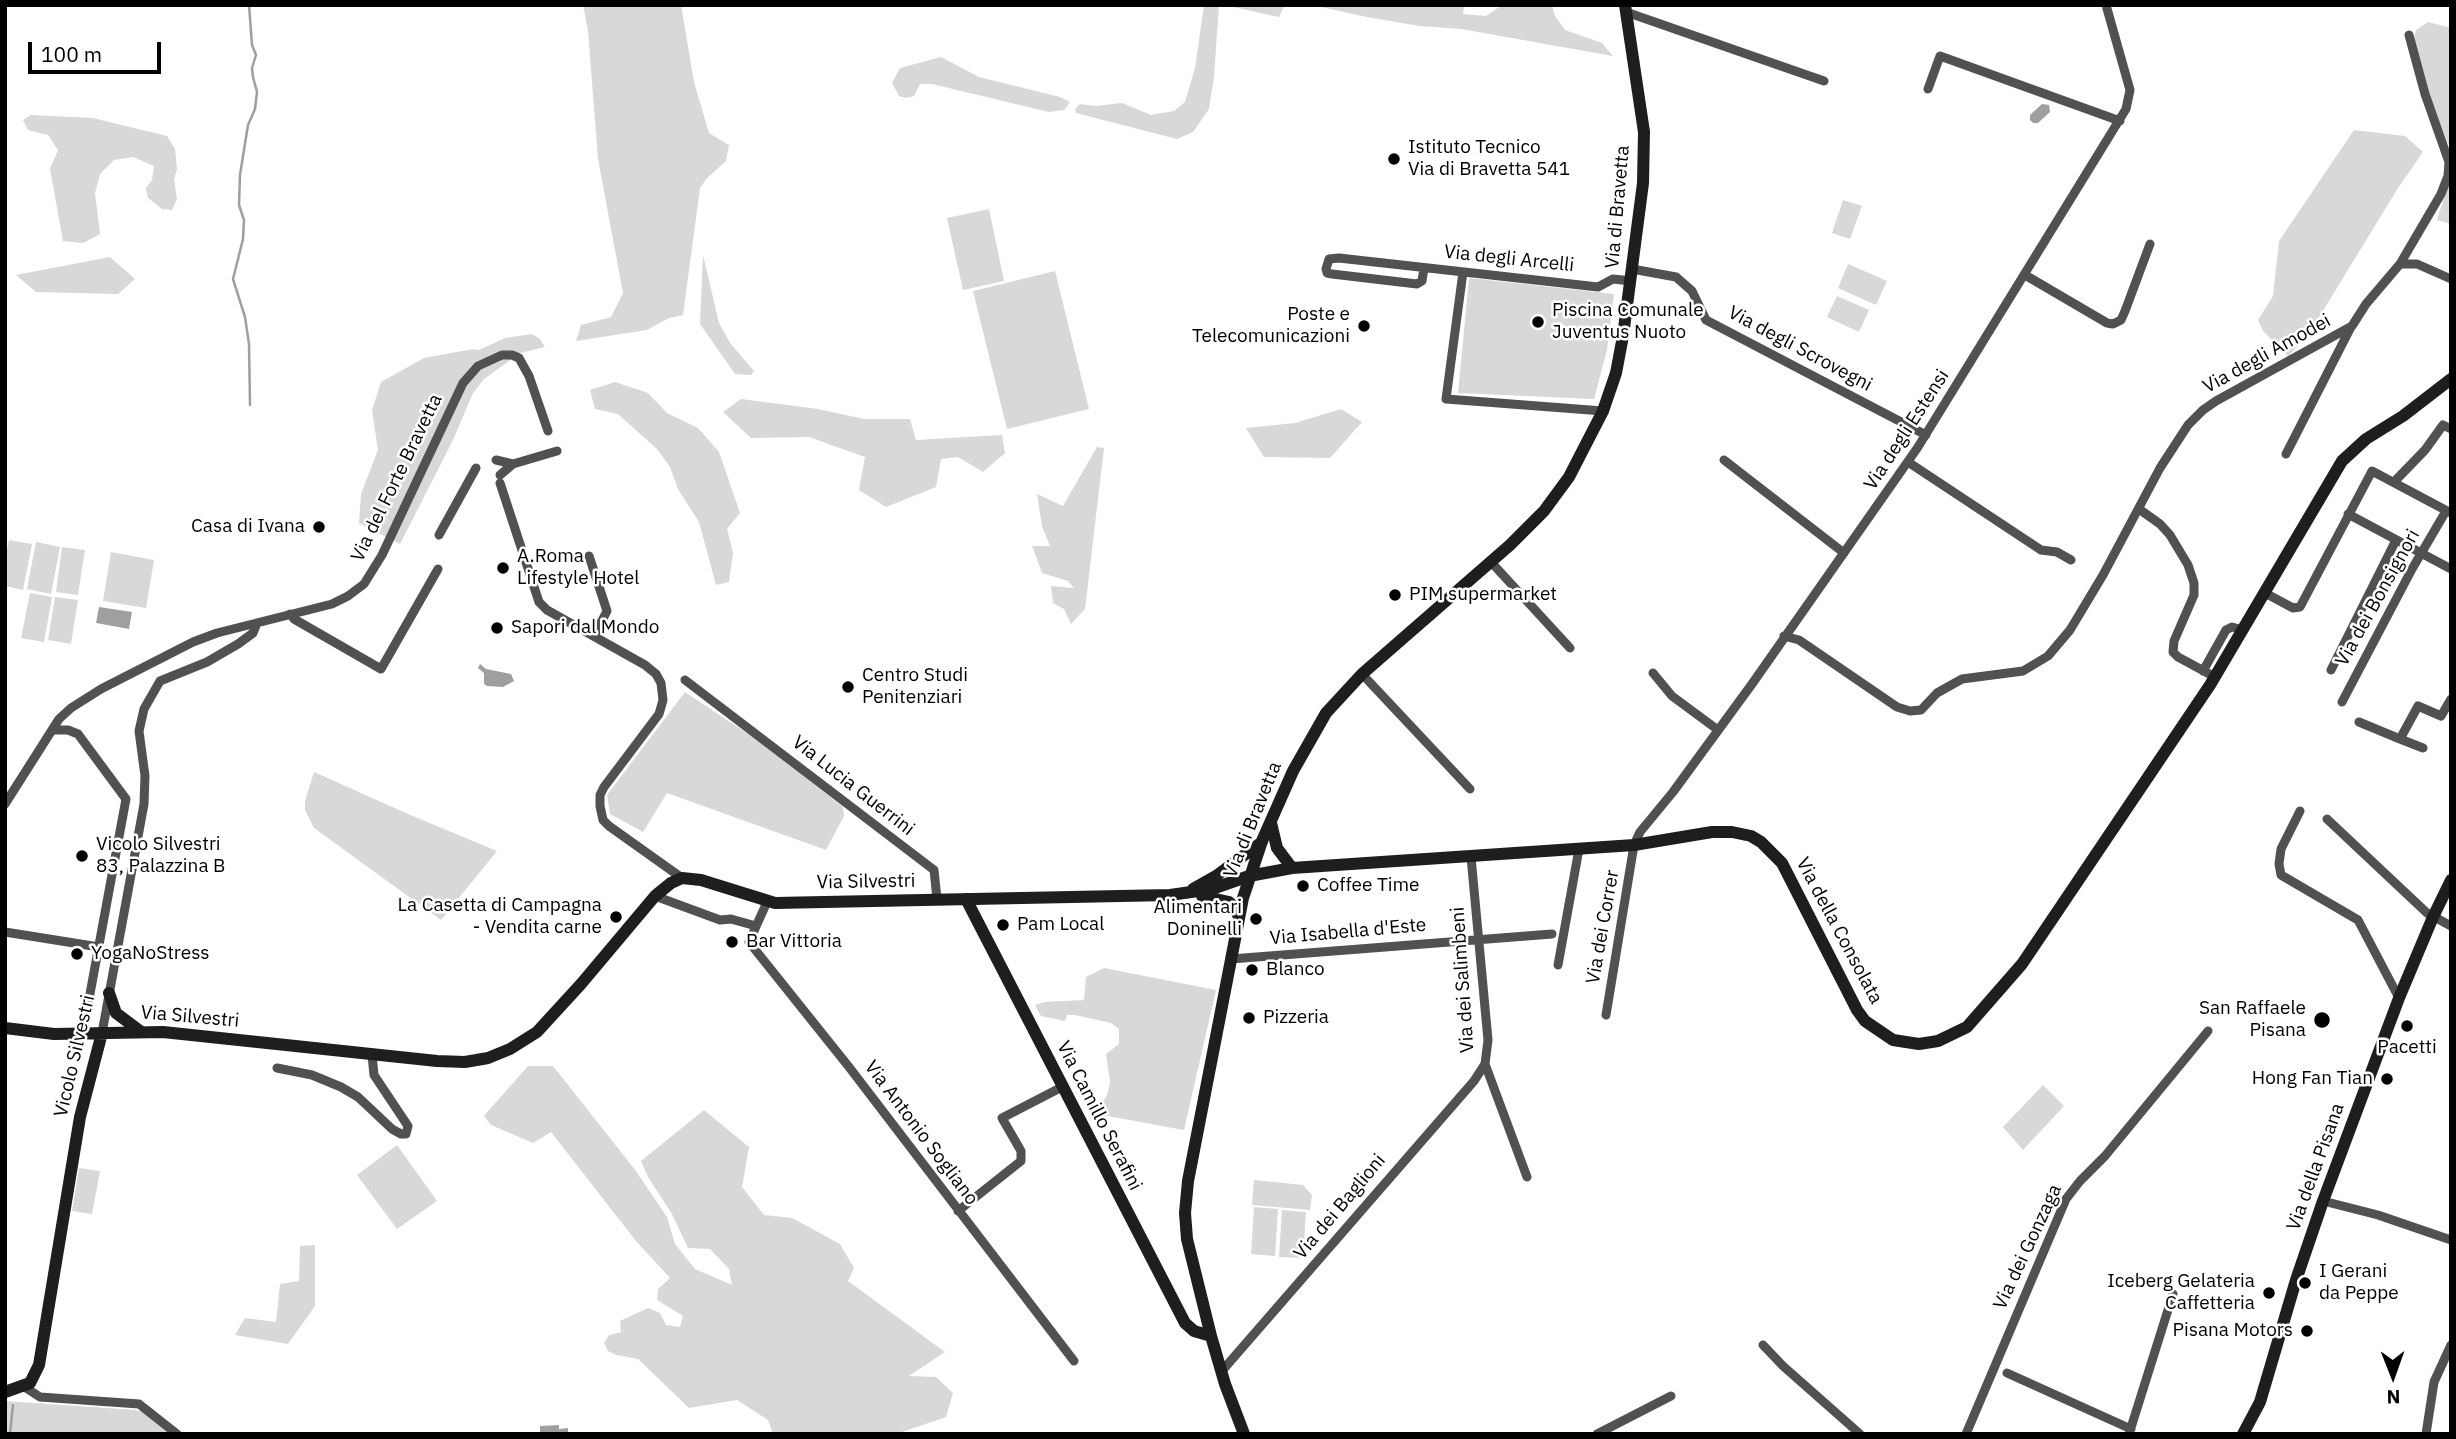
<!DOCTYPE html>
<style>
body{margin:0}
#map{position:relative;width:2456px;height:1439px;overflow:hidden;background:#fff;font-family:"IBM Plex Sans",sans-serif}
canvas{display:block}
.frame{position:absolute;inset:0;border:7px solid #000;pointer-events:none}
.north{position:absolute;left:2358px;top:1341px;width:70px;height:70px;-webkit-text-stroke:5px #fff;paint-order:stroke;rotate:179deg;font-size:19px;font-weight:700;line-height:28px;text-align:center;color:#000}
.north::after{content:'';display:block;margin:auto;width:24px;height:32px;background:#000;clip-path:polygon(50% 0,100% 100%,50% 72%,0 100%)}
.scale{position:absolute;left:28px;top:42px;width:133px;height:32px;box-sizing:border-box;border:4px solid #000;border-top:0;padding-left:9px;font-size:21px;line-height:24px;white-space:nowrap;color:#000;-webkit-text-stroke:5px #fff;paint-order:stroke}
</style>
<div id="map">
<canvas width="2456" height="1439"></canvas>
<div class="frame"></div>
<div class="north">N</div>
<div class="scale">100 m</div>
</div>
<script>
const context = document.querySelector('canvas').getContext('2d');
context.lineJoin = 'round';
function fill(path, color) { context.fillStyle = color; context.fill(path, 'evenodd'); }
const shape = rows => new Path2D(rows.map(r => 'M' + r).join(''));
function stroke(path, color, width, dash) { context.strokeStyle = color; context.lineWidth = width; context.lineCap = dash ? 'butt' : 'round'; context.setLineDash(dash || []); context.stroke(path); }
function label(font, color, halo, rows, align = 'center') {
  context.font = font + ' "IBM Plex Sans",sans-serif'; context.lineWidth = 5; context.setLineDash([]); context.textBaseline = 'middle'; context.strokeStyle = halo; context.fillStyle = color; for (const [text, x, y, turn = 0] of rows) {
    context.save(); context.translate(x, y); context.rotate((+turn || 0) * Math.PI / 180); context.textAlign = isNaN(turn) ? turn : align; if (halo) context.strokeText(text, 0, 0); context.fillText(text, 0, 0); context.restore();
  }
}
fill(shape([
 [583,5,681,5,694,82,709,133,729,145,726,161,707,178,700,188,683,315,669,318,647,330,576,341,581,325,611,317,623,293,598,159,588,31],
 [1204,5,1219,5,1214,76,1209,109,1193,132,1177,139,1076,113,1075,109,1080,104,1095,106,1122,103,1151,115,1174,111,1185,102,1195,68],
 [1224,5,1464,5,1463,14,1486,16,1502,5,1552,5,1555,16,1565,30,1602,43,1613,56,1461,29,1419,26,1367,17,1321,7,1284,6,1279,17],
 [2428,22,2451,28,2451,151,2431,101,2414,38,2416,30],
 [941,57,979,77,1060,97,1070,102,1064,110,1049,112,932,84,920,84,914,96,906,98,899,96,892,83,900,68],
 [31,115,93,118,167,136,175,149,177,169,174,180,177,199,172,210,162,209,148,198,146,188,152,180,154,166,133,157,114,160,100,174,95,193,100,234,83,243,63,241,50,169,58,150,48,135,28,130,23,120],
 [2354,130,2405,136,2423,152,2398,188,2307,337,2288,356,2263,331,2258,320,2273,296,2279,241],
 [2451,175,2451,224,2437,220],
 [1843,200,1862,206,1850,239,1832,233],
 [989,209,1004,281,963,290,947,218],
 [703,255,719,323,730,343,754,371,751,375,735,374,700,324],
 [110,257,135,279,118,294,36,292,16,275],
 [1848,264,1887,281,1876,305,1838,288],
 [1055,271,1089,409,1007,429,973,291],
 [1469,278,1614,294,1607,350,1594,399,1458,393],
 [1837,296,1869,310,1859,332,1827,317],
 [532,334,540,339,545,347,520,353,484,379,473,393,453,440,400,544,359,523,361,494,378,450,372,410,381,382,424,358,473,349,479,350,505,338],
 [615,382,648,393,667,413,698,428,719,452,740,513,727,529,733,553,729,582,716,585,699,522,678,489,670,467,657,449,618,414,595,409,590,390],
 [741,399,818,409,864,419,910,419,916,440,1002,435,1005,453,983,472,958,457,941,459,936,487,886,507,859,490,865,457,809,437,751,438,723,412],
 [1341,409,1362,422,1330,458,1264,457,1246,428,1295,423],
 [1097,447,1104,448,1085,609,1071,624,1064,609,1053,603,1051,586,1074,588,1068,581,1042,573,1032,546,1050,546,1042,526,1037,494,1063,506],
 [9,540,32,544,23,590,5,586,5,559],
 [36,542,60,547,51,594,27,589],
 [62,547,85,550,78,595,56,592],
 [111,552,154,560,146,608,103,601],
 [30,593,52,597,44,642,21,638],
 [55,597,78,600,71,644,48,640],
 [685,692,754,738,843,807,844,816,826,850,667,793,643,832,610,814,607,795],
 [314,772,408,814,497,851,441,920,314,828,305,810,305,801],
 [1104,968,1216,990,1184,1130,1091,1113,1102,1104,1108,1092,1110,1081,1106,1054,1119,1044,1119,1029,1111,1023,1075,1015,1067,1015,1065,1021,1041,1016,1035,1005,1045,1002,1084,1000,1086,977],
 [528,1066,553,1066,636,1171,667,1217,675,1244,695,1269,732,1285,729,1269,710,1249,688,1248,672,1214,648,1177,641,1161,704,1110,749,1147,742,1187,764,1215,792,1218,840,1244,854,1268,848,1281,945,1352,909,1376,936,1377,953,1393,946,1417,896,1434,773,1434,768,1420,737,1400,689,1408,638,1359,616,1355,608,1351,604,1343,609,1335,621,1332,620,1321,648,1308,660,1313,666,1325,680,1327,683,1316,657,1300,658,1289,670,1278,636,1241,551,1132,533,1143,491,1125,484,1116],
 [2043,1085,2064,1106,2023,1150,2003,1127],
 [397,1145,437,1201,397,1229,357,1175],
 [79,1168,100,1171,92,1214,72,1211],
 [1254,1180,1303,1185,1312,1195,1310,1210,1252,1205],
 [1254,1207,1278,1209,1275,1256,1251,1254],
 [1282,1210,1306,1212,1303,1258,1279,1257],
 [315,1245,315,1306,288,1344,235,1335,245,1318,276,1322,280,1284,299,1281,300,1246],
 [5,1401,135,1410,144,1412,171,1434,5,1434]
]), '#d8d8d8');
fill(shape([
 [2042,104,2049,105,2050,112,2038,123,2033,123,2030,120,2030,115],
 [99,607,132,612,129,629,96,623],
 [480,664,486,669,511,674,514,681,503,687,487,686,484,684,484,673,478,668],
 [559,1425,559,1429,568,1428,568,1434,540,1434,540,1426]
]), '#9f9f9f');
stroke(shape([
 [249,5,252,45,256,55,252,68,253,77,257,92,255,109,248,125,240,175,239,205,244,220,243,239,233,279,245,317,249,344,250,405],
 [10,1434,13,1405]
]), '#9f9f9f', 2.5);
stroke(shape([
 [1626,12,1824,81],
 [1928,89,1940,56,2120,121],
 [2400,264,2417,264,2451,279],
 [1424,268,1422,281,1417,284,1332,274,1327,273,1326,269,1329,259,1339,258,1598,287,1613,279,1631,281],
 [1632,269,1676,277,1692,291,1706,320,1926,435],
 [1463,272,1446,399,1603,411],
 [2025,275,2107,323,2113,324,2121,320,2125,311,2150,244],
 [2286,454,2351,327],
 [496,460,513,464],
 [1724,460,1844,553],
 [1908,462,2041,550,2057,552,2071,560],
 [500,475,513,464,557,451],
 [2394,482,2425,450,2443,425,2451,429],
 [500,483,539,602,547,610,645,665,656,674,661,683,663,700,659,714,604,787,600,795,600,806,603,820,609,826,682,878],
 [2139,509,2160,524,2170,535,2188,565,2194,583,2194,595,2174,641,2173,652,2178,657,2215,677],
 [2348,514,2451,569],
 [439,535,476,468],
 [589,556,607,611,594,636],
 [1491,562,1570,648],
 [2265,593,2293,608,2300,607,2372,471,2451,513],
 [290,614,294,619,381,669,438,569],
 [1784,636,1799,640,1897,707,1910,711,1921,710,1937,693,1962,679,2023,671,2048,656,2070,630,2103,575,2160,468,2188,425,2203,410,2216,401,2352,326,2366,304,2400,264,2441,194,2448,176,2449,162,2425,94,2409,35],
 [2331,670,2396,540],
 [2203,671,2226,630,2232,627,2243,630],
 [1653,673,1672,696,1718,730],
 [1362,674,1470,789],
 [685,680,934,870,937,899],
 [2342,702,2412,569,2446,511],
 [2359,722,2400,739,2418,706,2441,716,2451,699],
 [52,730,68,730,78,734,126,799,87,1010],
 [2400,739,2423,748],
 [5,804,59,719,71,708,101,689,193,642,217,633,332,604,348,596,364,584,382,555,463,383,478,366,502,355,512,355,519,358,529,376,548,431],
 [2300,811,2281,849,2279,864,2281,875,2358,920,2399,998],
 [2327,819,2427,913,2451,926],
 [1471,857,1488,1040,1485,1064,1527,1177],
 [655,896,720,920,731,919,756,926],
 [767,902,749,942,849,1067,1074,1361],
 [5,932,99,947],
 [1231,959,1552,934],
 [1558,965,1579,849],
 [1606,1015,1634,845,1640,832,1673,792,1752,684,1918,447,2126,109,2130,90,2106,5],
 [102,1033,144,804,145,776,139,731,144,709,160,681,207,662,238,644,253,633,257,623],
 [277,1068,312,1075,341,1087,358,1097,392,1129,401,1134,406,1134,408,1126,374,1075,372,1055],
 [2323,1201,2378,1215,2451,1240],
 [958,1211,1021,1161,1021,1151,1002,1118,1062,1087],
 [1763,1345,1783,1366,1860,1434],
 [1221,1372,1474,1081,1485,1064],
 [2007,1373,2131,1429],
 [23,1386,40,1397,139,1404,177,1434],
 [1597,1434,1671,1396],
 [1966,1434,2066,1199,2080,1181,2105,1156,2208,1031],
 [2129,1434,2173,1294],
 [2426,1434,2434,1382,2451,1345]
]), '#515151', 9);
stroke(shape([
 [1271,823,1277,848,1292,868],
 [1193,889,1216,876,1262,842],
 [1202,896,1229,902,1235,908,1239,917],
 [966,899,1185,1323,1194,1331,1211,1336],
 [109,993,116,1013,140,1031],
 [5,1028,54,1034,163,1032,437,1061,465,1062,488,1058,510,1049,537,1032,581,984,655,896,671,883,682,878,701,880,775,903,1170,895,1212,889,1249,876,1292,868,1634,845,1712,832,1732,832,1751,836,1761,842,1782,863,1857,1010,1865,1021,1893,1040,1919,1044,1938,1041,1967,1027,2022,964,2210,685,2342,461,2366,439,2403,416,2451,379],
 [5,1392,30,1383,39,1365,80,1117,102,1033],
 [1244,1434,1225,1384,1211,1336,1187,1239,1185,1213,1188,1181,1243,898,1262,841,1293,771,1326,713,1362,674,1510,545,1544,511,1569,477,1603,411,1616,373,1623,336,1643,183,1644,132,1625,5],
 [2243,1434,2260,1402,2296,1280,2323,1201,2399,998,2433,917,2451,880]
]), '#1e1e1e', 12);
for (const [x, y, r, color] of [
 [1394,159,7,"#000"],
 [1538,322,7,"#000"],
 [1364,326,7,"#000"],
 [319,527,7,"#000"],
 [503,568,7,"#000"],
 [1395,595,7,"#000"],
 [497,628,7,"#000"],
 [848,687,7,"#000"],
 [82,856,7,"#000"],
 [1303,886,7,"#000"],
 [616,917,7,"#000"],
 [1256,919,7,"#000"],
 [1003,925,7,"#000"],
 [732,942,7,"#000"],
 [77,954,7,"#000"],
 [1252,970,7,"#000"],
 [1249,1018,7,"#000"],
 [2322,1020,9,"#000"],
 [2407,1026,7,"#000"],
 [2387,1079,7,"#000"],
 [2305,1283,7,"#000"],
 [2269,1293,7,"#000"],
 [2307,1331,7,"#000"]
]) { const dot = new Path2D(); dot.arc(x, y, r, 0, 2 * Math.PI); context.fillStyle = color; context.fill(dot); stroke(dot, '#fff', 2.5); }
label('19px', '#000', '#fff', [
 ["Istituto Tecnico",1408,148],
 ["Via di Bravetta 541",1408,170],
 ["Piscina Comunale",1552,311],
 ["Juventus Nuoto",1552,333],
 ["Poste e",1350,315,"right"],
 ["Telecomunicazioni",1350,337,"right"],
 ["Casa di Ivana",305,527,"right"],
 ["A.Roma",517,557],
 ["Lifestyle Hotel",517,579],
 ["PIM supermarket",1409,595],
 ["Sapori dal Mondo",511,628],
 ["Centro Studi",862,676],
 ["Penitenziari",862,698],
 ["Vicolo Silvestri",96,845],
 ["83, Palazzina B",96,867],
 ["Coffee Time",1317,886],
 ["La Casetta di Campagna",602,906,"right"],
 ["- Vendita carne",602,928,"right"],
 ["Alimentari",1242,908,"right"],
 ["Doninelli",1242,930,"right"],
 ["Pam Local",1017,925],
 ["Bar Vittoria",746,942],
 ["YogaNoStress",91,954],
 ["Blanco",1266,970],
 ["San Raffaele",2306,1009,"right"],
 ["Pisana",2306,1031,"right"],
 ["Pizzeria",1263,1018],
 ["Pacetti",2407,1048,"center"],
 ["Hong Fan Tian",2373,1079,"right"],
 ["I Gerani",2319,1272],
 ["da Peppe",2319,1294],
 ["Iceberg Gelateria",2255,1282,"right"],
 ["Caffetteria",2255,1304,"right"],
 ["Pisana Motors",2293,1331,"right"]
], 'left');
label('19px', '#000', '#fff', [
 ["Via di Bravetta",1618,207,-85],
 ["Via degli Arcelli",1509,259,6],
 ["Via degli Scrovegni",1800,349,28],
 ["Via degli Amodei",2267,354,-29],
 ["Via degli Estensi",1907,430,-57],
 ["Via del Forte Bravetta",397,478,-64],
 ["Via dei Bonsignori",2378,598,-61],
 ["Via Lucia Guerrini",853,786,38],
 ["Via di Bravetta",1253,820,-68],
 ["Via Silvestri",866,882,-1],
 ["Via dei Correr",1603,927,-80],
 ["Via della Consolata",1839,931,62],
 ["Via Isabella d'Este",1348,932,-5],
 ["Via dei Salimbeni",1463,980,-94],
 ["Via Silvestri",190,1017,5],
 ["Vicolo Silvestri",75,1056,-77],
 ["Via Camillo Serafini",1099,1116,63],
 ["Via Antonio Sogliano",921,1133,53],
 ["Via della Pisana",2316,1167,-70],
 ["Via dei Baglioni",1340,1207,-50],
 ["Via dei Gonzaga",2028,1247,-65]
]);
</script>
